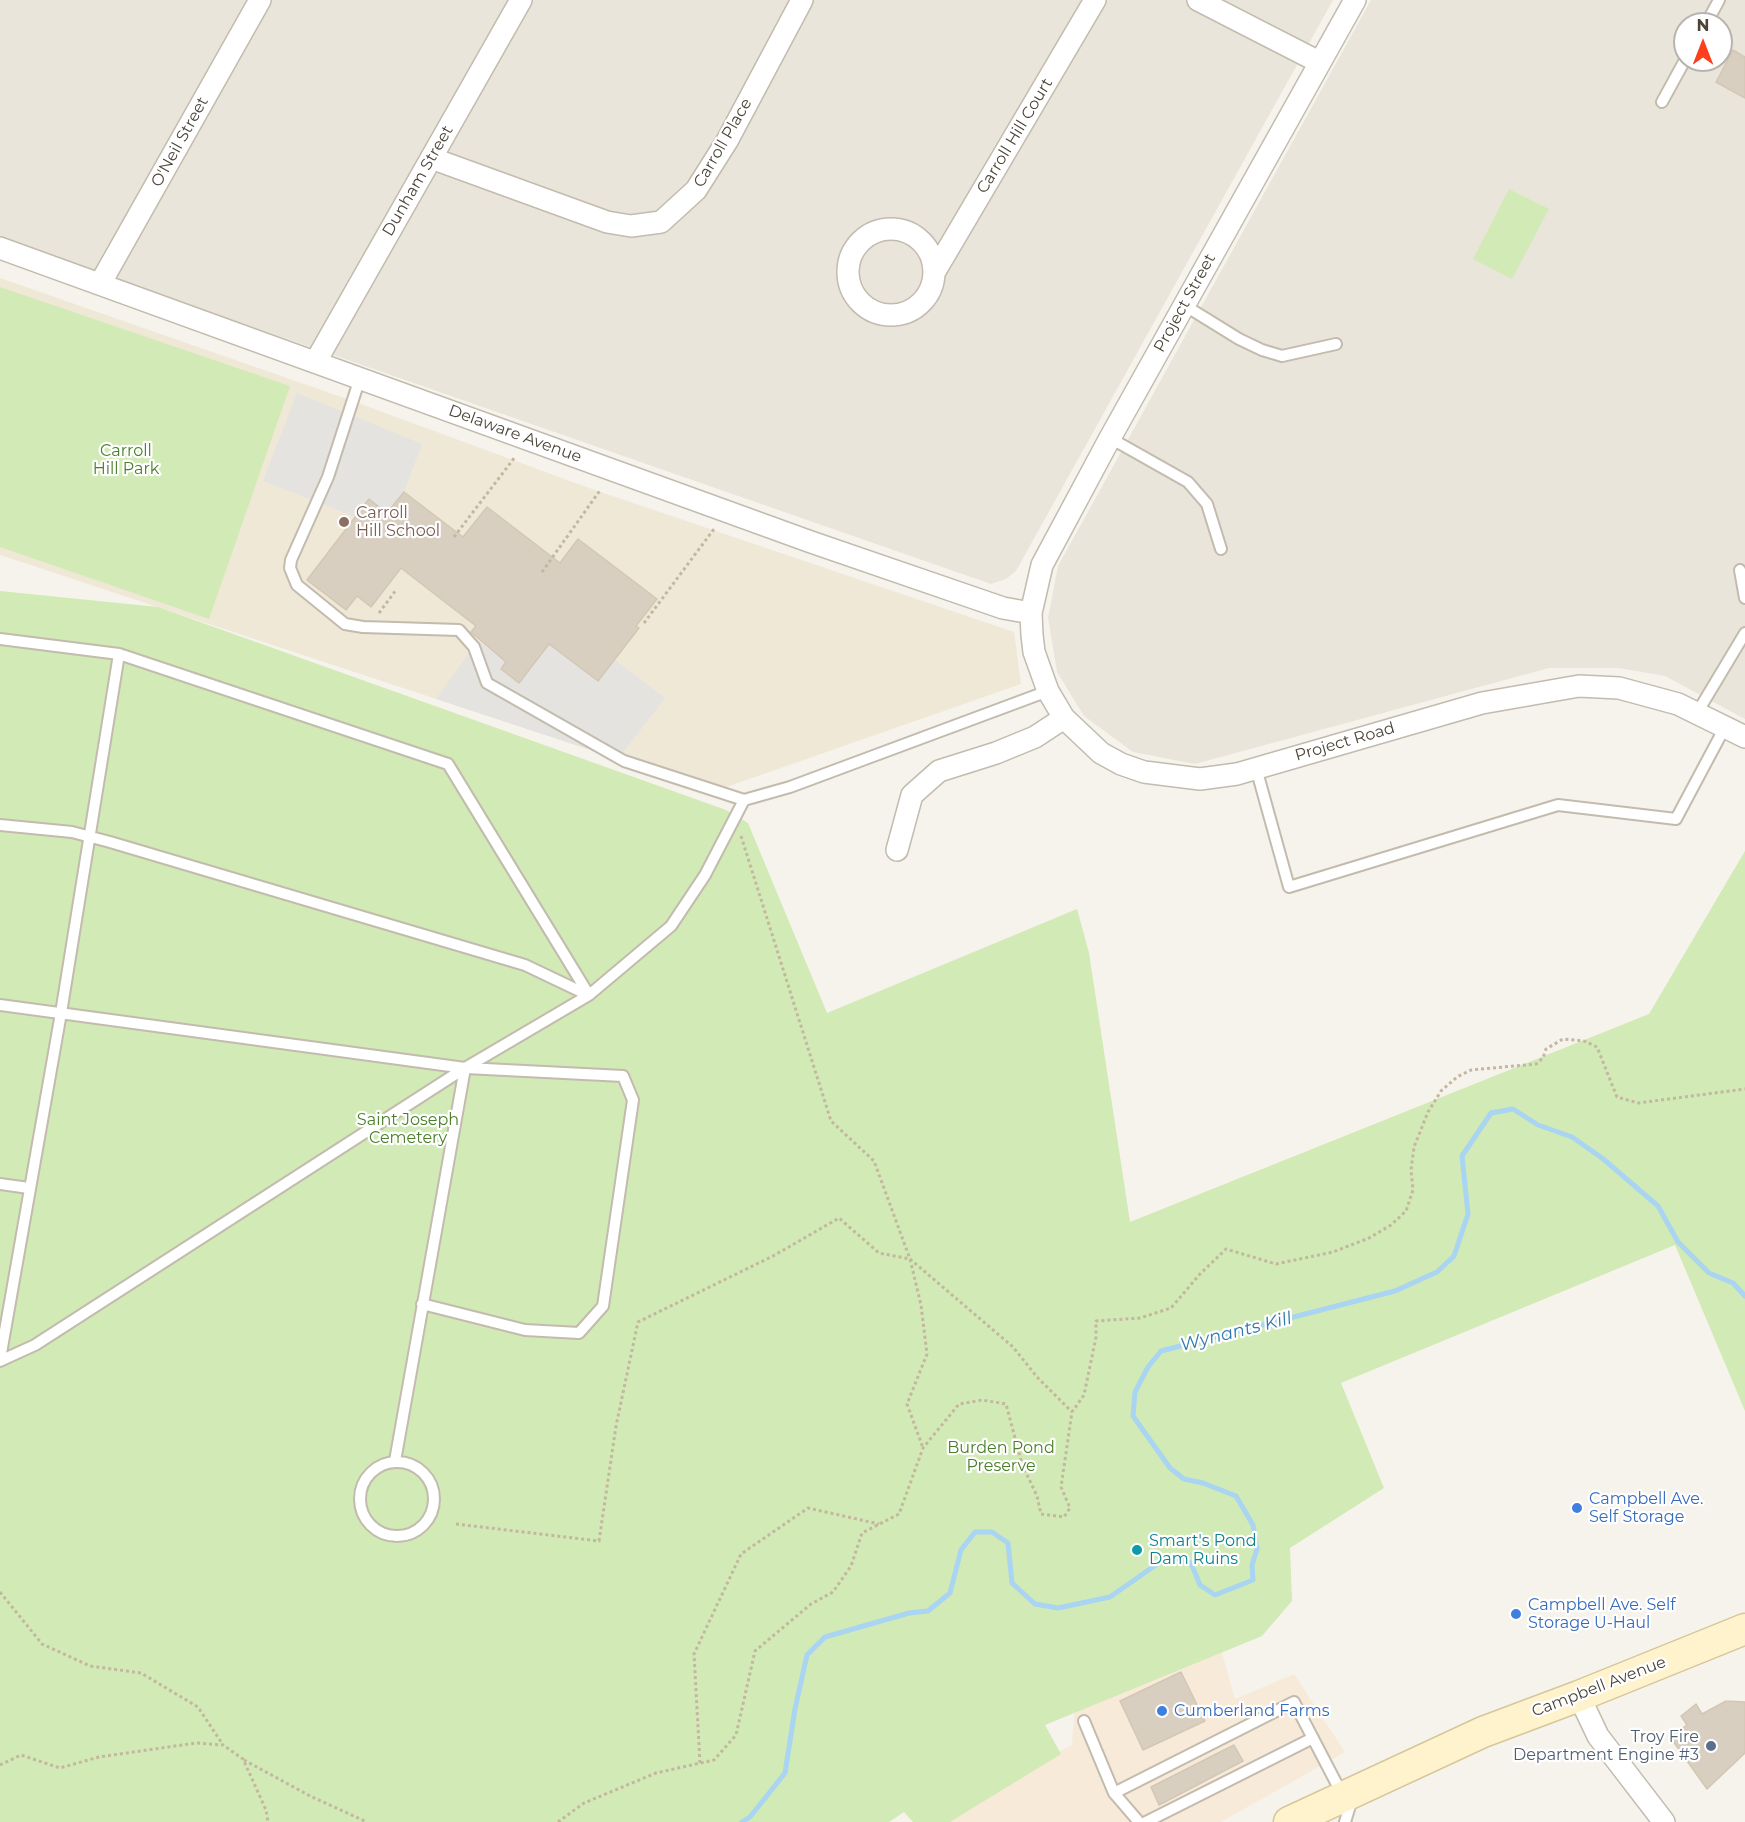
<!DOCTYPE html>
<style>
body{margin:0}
#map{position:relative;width:1745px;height:1822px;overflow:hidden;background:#f6f3ec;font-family:Montserrat,sans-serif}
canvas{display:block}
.north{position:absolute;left:1673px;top:12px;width:60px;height:60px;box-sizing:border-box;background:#fff;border:2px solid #b7b4b0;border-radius:50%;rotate:0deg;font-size:16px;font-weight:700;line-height:24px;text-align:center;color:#4b4439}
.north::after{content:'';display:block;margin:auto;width:21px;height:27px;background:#fc3f1d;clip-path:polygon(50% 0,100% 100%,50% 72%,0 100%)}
</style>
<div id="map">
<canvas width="1745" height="1822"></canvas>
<div class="north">N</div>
</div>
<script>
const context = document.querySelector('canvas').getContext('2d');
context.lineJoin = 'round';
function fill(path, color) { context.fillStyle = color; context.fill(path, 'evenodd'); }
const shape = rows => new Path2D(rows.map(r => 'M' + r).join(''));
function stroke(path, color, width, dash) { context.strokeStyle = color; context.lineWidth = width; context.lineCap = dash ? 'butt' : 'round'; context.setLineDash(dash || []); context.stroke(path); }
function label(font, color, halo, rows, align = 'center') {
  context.font = font + ' Montserrat,sans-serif'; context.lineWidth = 4.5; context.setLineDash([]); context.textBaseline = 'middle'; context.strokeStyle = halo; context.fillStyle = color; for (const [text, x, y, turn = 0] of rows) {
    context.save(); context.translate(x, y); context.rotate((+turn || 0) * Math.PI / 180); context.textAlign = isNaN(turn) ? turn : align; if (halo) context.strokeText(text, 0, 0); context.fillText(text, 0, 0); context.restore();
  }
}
fill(shape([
 [0,0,1333,0,1016,571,1006,579,991,584,0,239],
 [1371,0,1745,0,1745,719,1665,676,1619,668,1549,668,1195,764,1133,752,1084,716,1057,672,1048,618,1058,566],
 [1685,24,1721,24,1721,60,1685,60]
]), '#eae5da');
fill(shape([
 [1184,1653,1222,1653,1235,1699,1294,1674,1345,1752,1221,1822,941,1822,1013,1776,1072,1745,1074,1713]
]), '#f7ead8');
fill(shape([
 [0,278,350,400,589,488,1014,632,1021,684,715,791,0,555]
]), '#efe8d6');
fill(shape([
 [1509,189,1549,209,1512,279,1473,259],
 [0,287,290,386,209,619,0,547],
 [0,591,158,607,726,810,748,823,827,1013,1077,909,1089,953,1130,1222,1649,1014,1745,851,1745,1411,1675,1245,1341,1383,1384,1488,1290,1548,1292,1601,1262,1636,1045,1725,1061,1754,950,1822,913,1822,904,1812,889,1822,0,1822]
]), '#d2eab5');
fill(shape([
 [297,393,422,444,404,492,387,513,369,499,356,517,263,481],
 [478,641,506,662,549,644,598,681,615,660,665,698,624,751,612,757,436,699]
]), '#e5e3e0');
stroke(shape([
 [742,1822,750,1817,785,1773,795,1709,807,1655,825,1637,909,1613,928,1611,950,1593,961,1550,975,1532,992,1532,1008,1543,1012,1583,1035,1604,1058,1608,1110,1597,1160,1562,1175,1559,1191,1563,1200,1585,1215,1595,1253,1580,1252,1565,1257,1549,1253,1525,1236,1496,1203,1483,1184,1479,1170,1468,1133,1416,1135,1392,1148,1367,1161,1351,1395,1291,1437,1272,1454,1256,1468,1214,1462,1156,1491,1113,1513,1109,1538,1125,1572,1137,1602,1158,1658,1206,1678,1242,1709,1273,1733,1283,1745,1296]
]), '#a9d4f2', 5);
const building = shape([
 [1733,50,1745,57,1745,98,1716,82,1733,50],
 [404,492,463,537,487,507,560,563,578,539,657,599,636,626,639,628,598,681,549,644,519,683,501,669,506,662,471,632,476,626,401,568,371,607,357,596,346,610,307,580,369,499,387,513,404,492],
 [1181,1672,1205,1721,1143,1750,1120,1701,1181,1672],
 [1726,1701,1745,1702,1745,1753,1707,1789,1670,1737,1687,1725,1681,1716,1696,1704,1702,1714,1726,1701],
 [1234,1745,1243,1761,1159,1805,1151,1787,1234,1745]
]);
fill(building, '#d8cfc1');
stroke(building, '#d3c7b4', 1.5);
const lane = shape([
 [1706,24,1719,0],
 [1662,102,1685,60],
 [1184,305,1239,339,1262,350,1282,356,1336,344],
 [360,378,328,477,291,560,290,568,297,585,345,624,363,627,459,630,474,647,487,683,624,761,744,800,790,787,1048,691],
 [1110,438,1188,482,1207,504,1221,549],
 [1740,570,1745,598],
 [0,639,119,654,448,764,589,995],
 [1697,713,1745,633],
 [1256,768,1289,887,1558,805,1676,819,1725,727],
 [0,825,72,832,110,842,525,965,588,995],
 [0,1005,465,1068,589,995,671,926,705,875,744,800],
 [0,1184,29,1188],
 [422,1304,525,1330,579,1333,603,1306,633,1100,623,1076,466,1068],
 [0,1359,61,1013,119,654],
 [0,1361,35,1345,465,1068,395,1461],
 '360 1499a37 37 0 1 1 74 0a37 37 0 1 1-74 0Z',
 [1084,1721,1114,1793,1139,1822],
 [1114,1793,1294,1702,1343,1796],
 [1146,1822,1313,1738],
 [1345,1822,1352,1799]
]);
const street = shape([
 [1198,0,1319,62],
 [1355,0,1110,438,1042,565,1031,613,1032,635,1034,652,1048,691,1064,718,1101,753,1121,764,1144,772,1200,779,1237,774,1482,703,1579,686,1619,688,1678,704,1745,737],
 [431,158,607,222,631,226,661,222,696,190,727,141,802,0],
 '848 272a43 43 0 1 1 86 0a43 43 0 1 1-86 0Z',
 [0,248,811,542,1003,608,1031,613],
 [934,273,1095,0],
 [100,284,260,0],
 [316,361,521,0],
 [897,850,912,795,939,771,996,753,1035,737,1064,718],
 [1579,1696,1598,1736,1664,1822]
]);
const secondary = shape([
 [1289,1822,1483,1732,1579,1696,1745,1629]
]);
stroke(lane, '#c2bbae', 14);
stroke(street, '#c2bbae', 24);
stroke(secondary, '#d6c79b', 33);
stroke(shape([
 [454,537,515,457],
 [542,572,601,489],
 [379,613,396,590],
 [644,623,714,529],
 [741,836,831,1121,874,1161,910,1259,1013,1347,1037,1377,1072,1412],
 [456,1524,599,1541,616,1426,638,1322,773,1256,839,1218,879,1253,910,1259,921,1305,927,1354,907,1404,923,1448],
 [0,1592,42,1644,90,1666,141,1673,198,1707,223,1745],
 [244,1760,310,1796,367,1822],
 [700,1763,694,1654,741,1554,808,1508,879,1524],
 [0,1765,21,1755,60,1768,99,1757,196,1743,223,1745,243,1759,266,1810,268,1822],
 [558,1822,584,1803,656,1773,714,1760,736,1735,755,1651,811,1604,833,1592,851,1566,862,1533,899,1514,923,1448,959,1404,982,1400,1006,1404,1022,1464,1037,1496,1041,1514,1064,1517,1070,1508,1061,1487,1072,1412,1084,1395,1096,1337,1096,1321,1140,1318,1171,1308,1200,1274,1226,1249,1276,1264,1333,1252,1369,1238,1391,1225,1406,1211,1413,1190,1411,1170,1414,1147,1428,1112,1441,1091,1457,1077,1471,1070,1536,1064,1543,1058,1546,1049,1563,1039,1584,1041,1597,1047,1617,1097,1638,1103,1745,1089]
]), '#c4b79f', 3, [3, 3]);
stroke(lane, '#fff', 10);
stroke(street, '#fff', 21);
stroke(secondary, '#fff3cd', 30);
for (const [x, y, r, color] of [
 [344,522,6,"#8d6e63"],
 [1577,1508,6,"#3f7fe0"],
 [1137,1550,6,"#0f9aa8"],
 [1516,1614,6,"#3f7fe0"],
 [1162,1711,6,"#3f7fe0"],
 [1711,1746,6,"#5c6f8a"]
]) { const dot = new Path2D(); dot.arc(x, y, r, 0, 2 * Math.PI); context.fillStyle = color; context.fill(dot); stroke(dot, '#fff', 2); }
label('16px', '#4b4439', '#fff', [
 ["Carroll Hill Court",1015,136,-59],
 ["O'Neil Street",180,142,-61],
 ["Carroll Place",723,143,-60],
 ["Dunham Street",418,181,-60],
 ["Project Street",1185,303,-61],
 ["Delaware Avenue",515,434,20],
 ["Project Road",1345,742,-16],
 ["Campbell Avenue",1599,1687,-21]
]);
label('16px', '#4a7f2a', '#fff', [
 ["Carroll",126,451],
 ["Hill Park",126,469],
 ["Saint Joseph",408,1120],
 ["Cemetery",408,1138],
 ["Burden Pond",1001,1448],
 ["Preserve",1001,1466]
]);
label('16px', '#785e54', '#fff', [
 ["Carroll",356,513],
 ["Hill School",356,531]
], 'left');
label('16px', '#366cbe', '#fff', [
 ["Campbell Ave.",1589,1499],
 ["Self Storage",1589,1517],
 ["Campbell Ave. Self",1528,1605],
 ["Storage U-Haul",1528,1623],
 ["Cumberland Farms",1174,1711]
], 'left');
label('16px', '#0d838f', '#fff', [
 ["Smart's Pond",1149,1541],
 ["Dam Ruins",1149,1559]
], 'left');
label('16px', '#4e5e75', '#fff', [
 ["Troy Fire",1699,1737],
 ["Department Engine #3",1699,1755]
], 'right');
label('italic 18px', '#2e7ab2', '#fff', [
 ["Wynants Kill",1236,1332,-14]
]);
</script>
